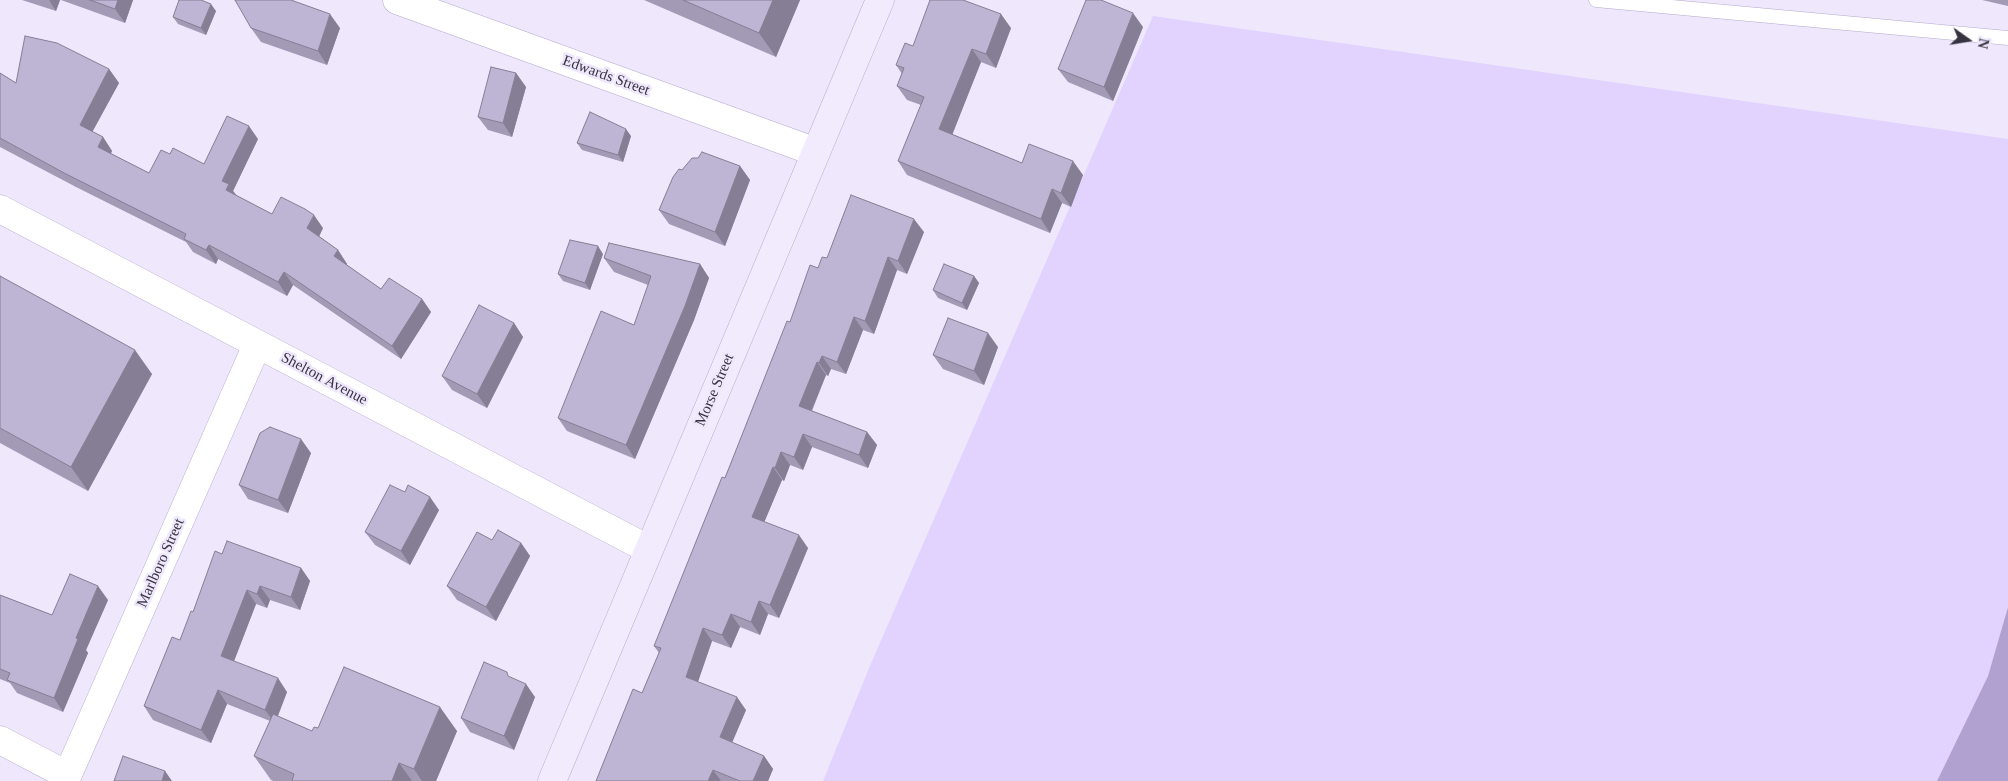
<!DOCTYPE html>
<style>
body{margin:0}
#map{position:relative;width:2008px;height:781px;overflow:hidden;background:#efe8fd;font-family:Georgia,serif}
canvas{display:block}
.north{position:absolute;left:1943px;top:15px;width:50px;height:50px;-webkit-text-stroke:4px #efe8fd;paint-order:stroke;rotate:103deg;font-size:14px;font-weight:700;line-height:20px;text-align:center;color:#373340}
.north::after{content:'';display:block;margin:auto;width:18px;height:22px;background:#373340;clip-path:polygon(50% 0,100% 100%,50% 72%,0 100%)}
</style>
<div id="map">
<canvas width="2008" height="781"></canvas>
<div class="north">N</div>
</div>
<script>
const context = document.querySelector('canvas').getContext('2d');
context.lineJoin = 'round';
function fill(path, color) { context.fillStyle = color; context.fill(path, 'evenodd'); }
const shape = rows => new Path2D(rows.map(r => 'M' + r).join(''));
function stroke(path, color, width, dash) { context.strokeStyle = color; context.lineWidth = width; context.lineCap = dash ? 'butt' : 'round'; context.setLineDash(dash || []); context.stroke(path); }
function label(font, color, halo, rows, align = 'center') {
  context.font = font + ' Georgia,serif'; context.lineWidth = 5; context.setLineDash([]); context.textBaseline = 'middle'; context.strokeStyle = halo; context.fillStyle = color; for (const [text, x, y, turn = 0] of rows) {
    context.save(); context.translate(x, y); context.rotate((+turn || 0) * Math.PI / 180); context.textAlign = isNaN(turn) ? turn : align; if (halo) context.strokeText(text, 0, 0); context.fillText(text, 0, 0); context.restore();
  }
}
fill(shape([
 [1153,16,2008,139,2008,607,1988,676,1937,781,823,781,869,668]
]), '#e1d3fe');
fill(shape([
 [2008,607,2008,781,1937,781,1988,676]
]), '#b1a1d1');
const service = shape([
 [1596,0,2008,38]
]);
const minor = shape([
 [397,0,816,152],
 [0,740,67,775],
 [65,781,257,345]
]);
const tertiary = shape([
 [0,209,648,549]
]);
const secondary = shape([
 [552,781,880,0]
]);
stroke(service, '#b4a9c9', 15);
stroke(minor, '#b4a9c9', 29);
stroke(tertiary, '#b4a9c9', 29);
stroke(secondary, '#b4a9c9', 29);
stroke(service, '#fff', 14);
stroke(minor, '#fff', 28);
stroke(tertiary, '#fff', 28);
stroke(secondary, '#f1ebfd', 28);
fill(shape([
 [22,0,60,0,56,11],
 [61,0,133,0,125,23],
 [644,0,800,0,776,57],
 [1982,0,2008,0,2008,6],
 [216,11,206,35,178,24,173,17],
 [1143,27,1113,101,1068,82,1058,69],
 [251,28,340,28,327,65,261,42],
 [1011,28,996,68,981,62,952,134,1022,163,1083,175,1071,207,1062,203,1050,233,907,175,898,161,921,105,907,100,897,86,902,74,896,65,913,46],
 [109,69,119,83,92,132,103,137,112,151,111,154,149,173,170,154,204,164,258,139,233,191,237,196,272,214,323,228,319,236,338,250,347,264,347,265,381,289,422,299,431,312,401,359,293,285,287,296,218,259,216,264,193,252,186,242,76,187,0,147,0,73,16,83],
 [516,73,526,87,512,137,488,130,478,117],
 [631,136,623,162,582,150,577,143],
 [740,166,750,180,725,246,669,224,659,210,682,170],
 [924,232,907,274,897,270,874,334,863,330,846,374,831,369,828,376,826,375,812,411,867,432,877,445,868,468,812,447,803,470,790,465,784,481,782,480,764,522,808,548,779,618,768,614,760,635,740,627,731,648,712,641,698,682,746,710,732,742,764,756,773,769,768,781,596,781,642,693,659,653,654,646,790,322,818,268,827,258],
 [603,254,590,290,563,281,558,274],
 [604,258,700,264,709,278,694,320,635,459,567,431,558,418,634,325,648,285,614,272],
 [0,276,152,374,88,491,0,443],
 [974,276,979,283,967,310,938,298,933,290],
 [514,323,523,337,487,408,452,390,442,376],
 [998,347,984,385,943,369,933,355],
 [311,453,288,513,248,499,239,485],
 [439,510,410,565,375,545,365,532],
 [492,540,521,543,530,556,496,621,457,600,447,586],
 [222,554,301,568,310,581,300,610,270,600,267,608,256,604,234,661,287,692,278,716,312,731,318,728,457,731,436,781,273,781,271,780,254,756,270,721,227,704,211,743,153,720,144,706,180,640],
 [0,595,52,615,108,600,86,650,88,653,63,712,17,693,10,683,0,679],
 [511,677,535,697,514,750,470,732,461,718]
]), '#a39bb6');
fill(shape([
 [49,0,60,0,56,11],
 [118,0,133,0,125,23,115,9],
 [773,0,800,0,776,57,759,33],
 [211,4,216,11,206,35,201,28],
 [1133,13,1143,27,1113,101,1104,87],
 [330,14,340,28,327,65,318,51],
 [1001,14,1011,28,996,68,986,54],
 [972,49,981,62,949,143,939,129],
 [109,69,119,83,89,138,80,125],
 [516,73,526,87,512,137,503,123],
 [249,126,258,139,233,191,238,197,226,190,222,181],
 [626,129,631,136,623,162,618,155],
 [103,137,112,151,107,160,98,147],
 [1073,161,1083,175,1071,207,1061,193],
 [740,166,750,180,725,246,715,232],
 [1052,189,1062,203,1050,233,1041,219],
 [314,215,323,228,317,241,307,228],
 [914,219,924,232,907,274,898,261],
 [209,245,218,259,216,264,206,250],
 [598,246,603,254,590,290,585,283],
 [338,250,347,264,344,269,334,256],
 [888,257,897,270,874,334,865,321],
 [700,264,709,278,694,320,635,459,626,445],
 [284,272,293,285,287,296,278,282],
 [974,276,979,283,967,310,962,303],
 [422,299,431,312,401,359,392,346],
 [854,317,863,330,846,374,837,362],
 [514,323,523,337,487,408,477,394],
 [988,333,998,347,984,385,974,371],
 [135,350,152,374,88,491,71,467],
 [822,356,831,369,828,376,819,363],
 [817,362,826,375,808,419,799,406],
 [867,432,877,445,868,468,859,455],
 [803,434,812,447,803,470,794,457],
 [301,439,311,453,288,513,278,500],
 [781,452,790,465,784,481,775,468],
 [773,467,782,480,761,530,752,517],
 [430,497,439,510,410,565,401,551],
 [799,535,808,548,779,618,770,605],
 [521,543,530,556,496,621,486,607],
 [301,568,310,581,300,610,291,597],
 [98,586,108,600,86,650,88,653,63,712,54,698,76,638],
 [260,586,270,600,267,608,257,594],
 [247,590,256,604,231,669,221,656],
 [759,601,768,614,760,635,751,622],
 [731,614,740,627,731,648,722,635],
 [703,628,712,641,695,690,686,677],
 [278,678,287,692,275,723,265,710],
 [526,684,535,697,514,750,504,736],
 [218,690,227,704,211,743,201,730],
 [737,697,746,710,729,750,720,737],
 [440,707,457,731,436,781,422,781,414,769],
 [764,756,773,769,768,781,753,781],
 [399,763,412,781,392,781],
 [713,770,721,781,708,781],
 [165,771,172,781,162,781]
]), '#857e94');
const building = shape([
 [90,0,118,0,115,9,90,0],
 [179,0,201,0,211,4,201,28,173,17,179,0],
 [235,0,291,0,330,14,318,51,251,28,235,0],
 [683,0,773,0,759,33,683,0],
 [930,0,963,0,1001,14,986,54,972,49,939,129,1022,163,1029,144,1073,161,1061,193,1052,189,1041,219,898,161,924,97,897,86,904,68,896,65,905,43,913,46,930,0],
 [1086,0,1101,0,1133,13,1104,87,1058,69,1086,0],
 [25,36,57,43,109,69,80,125,103,137,98,147,149,173,161,150,170,154,173,148,204,164,227,116,249,126,222,181,229,184,226,190,272,214,281,197,305,209,314,215,307,228,338,250,334,256,381,289,389,278,422,299,392,346,284,272,278,282,209,245,206,250,184,239,186,234,66,174,0,138,0,73,16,83,25,36],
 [491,67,516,73,503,123,478,117,491,67],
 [590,112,626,129,618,155,577,143,590,112],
 [702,152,740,166,715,232,659,210,673,177,679,169,682,170,692,158,698,158,702,152],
 [851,195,914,219,898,261,888,257,865,321,854,317,837,362,822,356,819,363,817,362,799,406,867,432,859,455,803,434,794,457,781,452,775,468,773,467,752,517,799,535,770,605,759,601,751,622,731,614,722,635,703,628,686,677,737,697,720,737,764,756,753,781,740,781,713,770,708,781,596,781,633,689,642,693,661,648,654,646,722,477,725,478,787,321,790,322,810,265,818,268,822,257,827,258,851,195],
 [570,240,598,246,585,283,558,274,570,240],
 [609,243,700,264,685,306,626,445,558,418,601,311,634,325,651,276,604,258,609,243],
 [944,264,974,276,962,303,933,290,944,264],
 [0,276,135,350,71,467,0,428,0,276],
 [479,305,514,323,477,394,442,376,479,305],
 [948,318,988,333,974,371,933,355,948,318],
 [270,427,301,439,278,500,239,485,260,433,270,427],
 [390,485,405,492,408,485,430,497,401,551,365,532,390,485],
 [498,530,521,543,486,607,447,586,477,532,492,540,498,530],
 [227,541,301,568,291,597,260,586,257,594,247,590,221,656,278,678,265,710,218,690,201,730,144,706,172,637,180,640,191,611,193,612,215,551,222,554,227,541],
 [70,574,98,586,76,638,78,639,54,698,7,680,10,673,0,669,0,595,52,615,70,574],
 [484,662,507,672,508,676,526,684,504,736,461,718,484,662],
 [344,667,440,707,414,769,399,763,392,781,292,781,294,774,254,756,273,714,312,731,314,727,318,728,344,667],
 [123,756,165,771,162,781,114,781,123,756]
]);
fill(building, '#beb4d4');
stroke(building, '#857e94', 1);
label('15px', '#373340', '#efe8fd', [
 ["Edwards Street",606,76,20],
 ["Shelton Avenue",324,379,28],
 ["Morse Street",715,390,-67],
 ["Marlboro Street",161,563,-66]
]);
</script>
